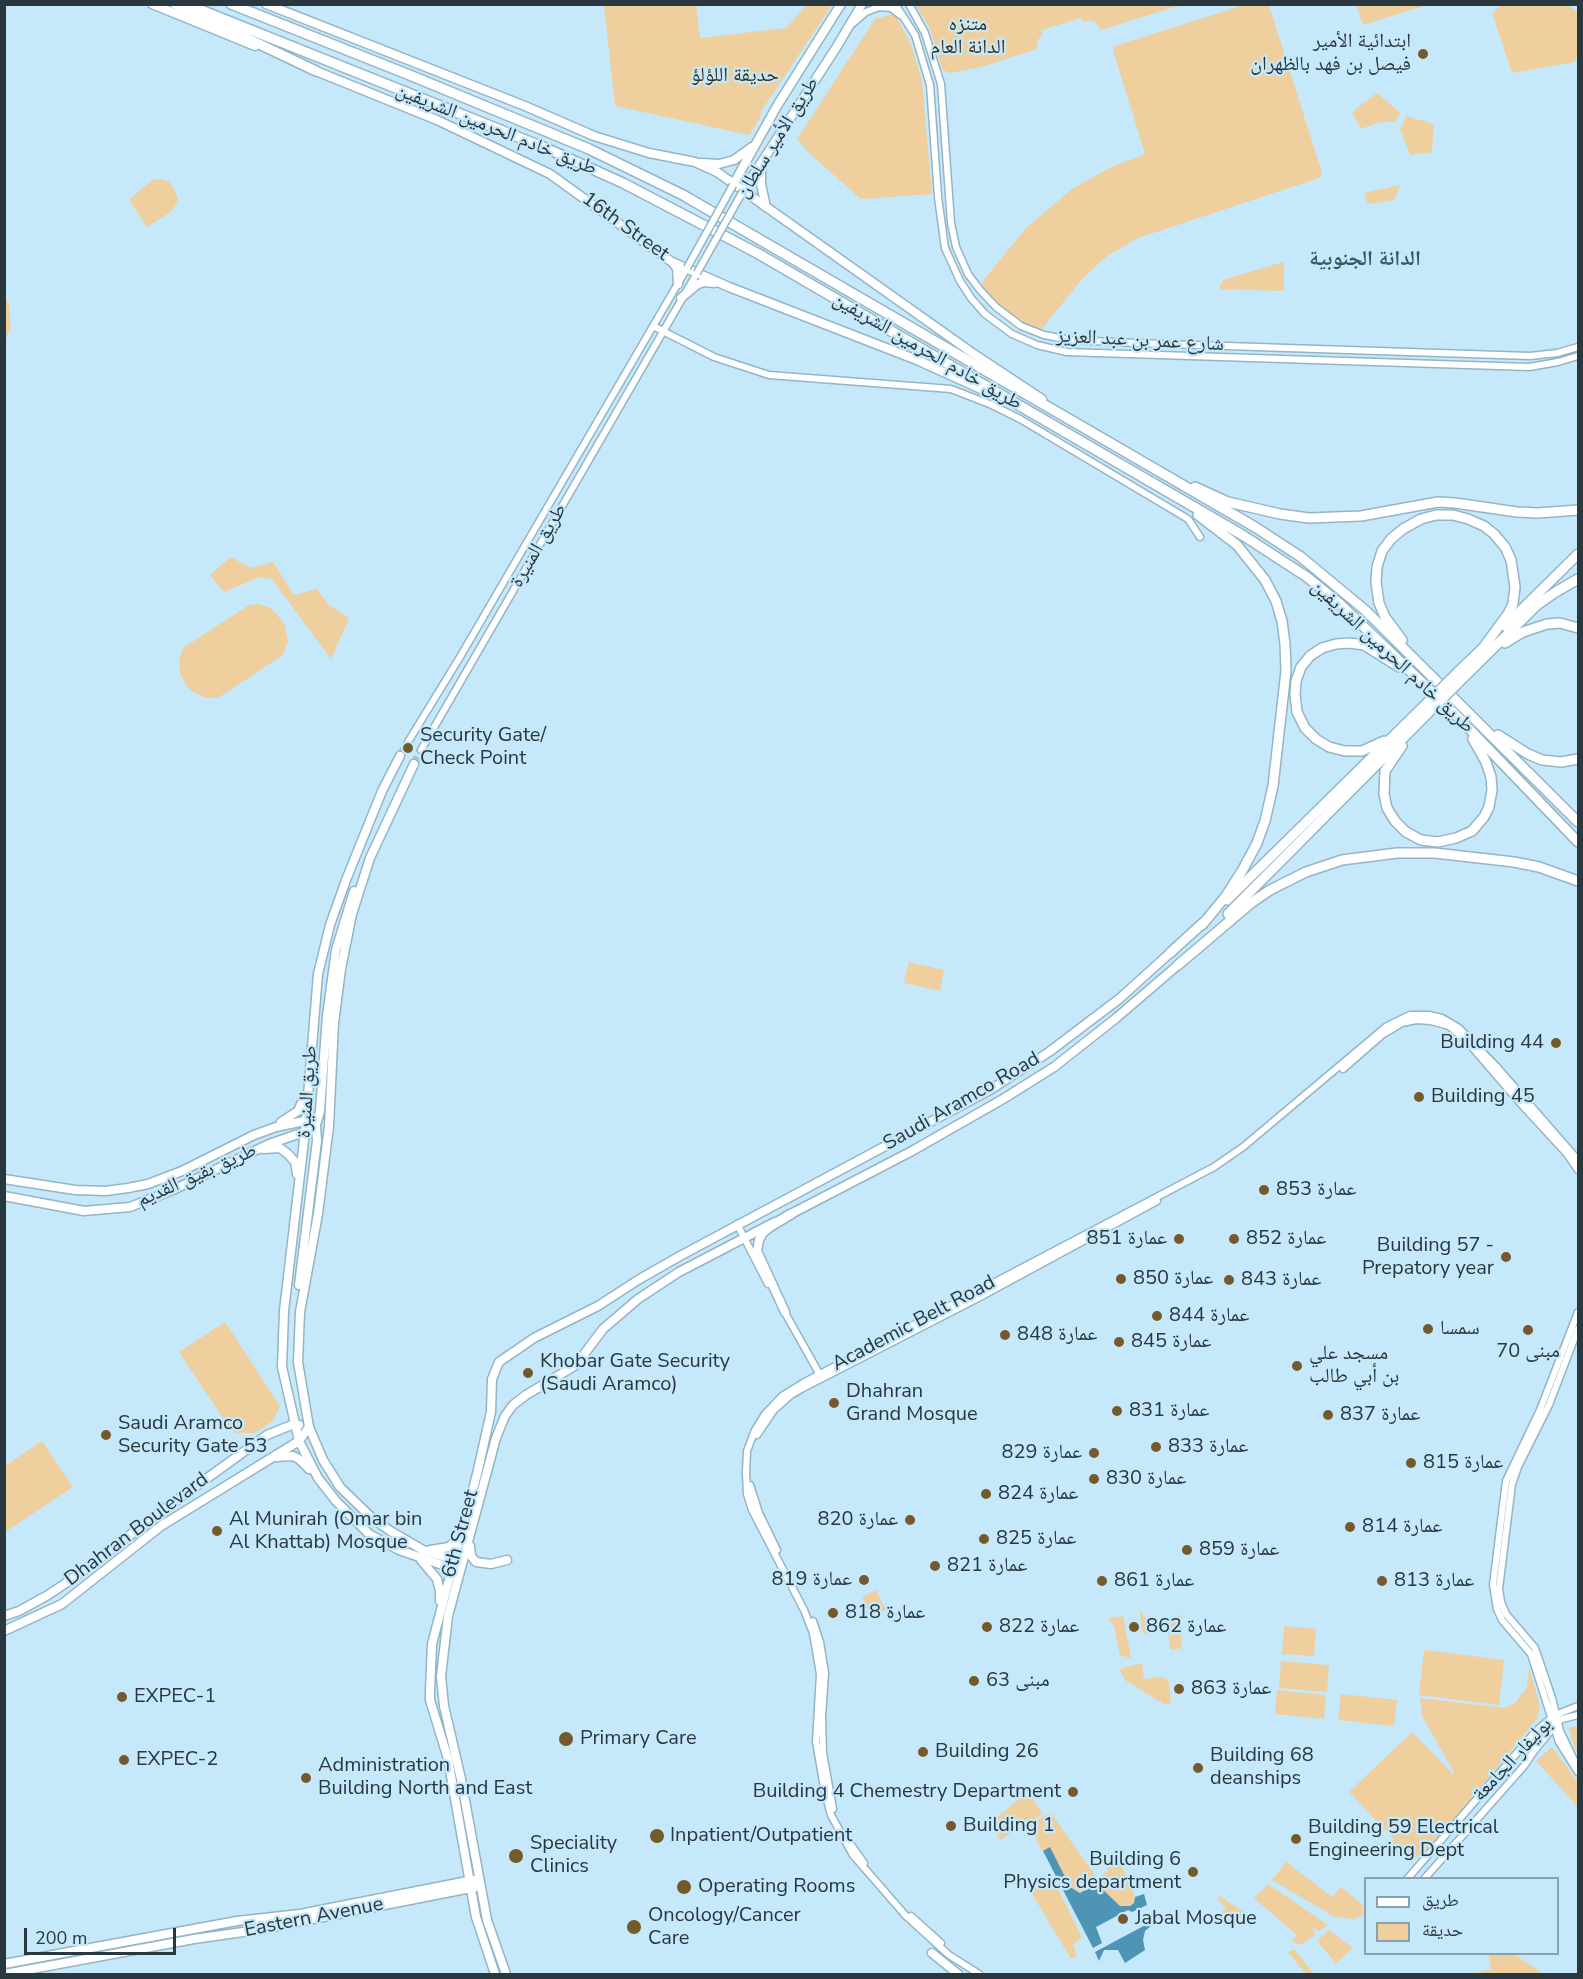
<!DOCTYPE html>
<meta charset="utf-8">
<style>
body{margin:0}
#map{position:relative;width:1583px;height:1979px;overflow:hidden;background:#c5e8fa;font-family:"Nunito Sans","Noto Naskh Arabic",sans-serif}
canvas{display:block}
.frame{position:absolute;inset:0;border:6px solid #29373e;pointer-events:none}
.legend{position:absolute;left:1364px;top:1877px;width:195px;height:78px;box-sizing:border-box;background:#c5e8fa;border:2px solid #87a1af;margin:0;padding:8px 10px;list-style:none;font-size:18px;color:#29373e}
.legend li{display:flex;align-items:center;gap:12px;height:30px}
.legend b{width:30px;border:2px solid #87a1af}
.scale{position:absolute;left:24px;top:1928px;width:152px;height:27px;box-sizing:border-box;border:3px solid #29373e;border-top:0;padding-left:8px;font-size:18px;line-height:21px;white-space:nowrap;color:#29373e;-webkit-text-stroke:4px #c5e8fa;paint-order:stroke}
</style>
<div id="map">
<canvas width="1583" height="1979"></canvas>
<div class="frame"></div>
<ul class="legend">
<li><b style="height:8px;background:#fff"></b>طريق</li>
<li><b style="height:16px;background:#efcf9d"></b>حديقة</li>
</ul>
<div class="scale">200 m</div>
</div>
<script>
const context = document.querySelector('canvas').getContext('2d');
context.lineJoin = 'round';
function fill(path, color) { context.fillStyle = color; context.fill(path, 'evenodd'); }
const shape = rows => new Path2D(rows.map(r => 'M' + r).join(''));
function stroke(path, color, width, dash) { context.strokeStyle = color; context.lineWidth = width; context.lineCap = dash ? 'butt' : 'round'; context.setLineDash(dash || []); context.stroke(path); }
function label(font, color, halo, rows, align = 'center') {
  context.font = font + ' "Nunito Sans","Noto Naskh Arabic",sans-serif'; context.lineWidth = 4.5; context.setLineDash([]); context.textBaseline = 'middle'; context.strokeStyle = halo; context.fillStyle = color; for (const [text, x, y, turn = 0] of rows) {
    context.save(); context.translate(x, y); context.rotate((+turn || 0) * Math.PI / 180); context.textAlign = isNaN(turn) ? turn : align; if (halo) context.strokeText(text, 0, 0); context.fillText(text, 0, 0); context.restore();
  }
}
fill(shape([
 [1503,4,1566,5,1574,9,1578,13,1578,56,1574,62,1512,73,1492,13],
 [604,5,696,5,700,38,786,28,807,5,832,5,762,110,759,120,749,135,615,106],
 [916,5,1181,5,1101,30,1094,21,1083,21,1080,18,1042,30,1042,35,1037,41,1037,49,981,67,949,73,942,69,930,29],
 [1244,5,1269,5,1322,173,1319,178,1138,238,1107,256,1081,280,1042,329,1027,324,1012,315,988,294,983,288,982,282,1026,228,1072,189,1109,168,1145,154,1113,50,1115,46],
 [1356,5,1356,4,1427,5,1363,25],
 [893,14,897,18,911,44,922,81,932,194,861,199,808,152,797,139,875,19],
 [1377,93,1400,113,1395,122,1380,122,1361,129,1352,112],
 [1406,116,1434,124,1432,152,1410,155,1400,129],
 [161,179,168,181,174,189,178,198,176,205,169,213,147,227,129,200,152,180],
 [1400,185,1394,200,1368,204,1364,193],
 [1283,262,1284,264,1284,290,1283,291,1220,289,1220,285,1223,280],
 [5,296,9,306,11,327,5,341],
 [231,557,251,568,273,562,294,595,317,589,329,605,349,618,331,659,272,579,260,577,224,592,210,575],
 [258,604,271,608,284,623,288,641,283,655,218,698,205,698,192,691,186,686,180,673,179,660,183,648,249,605],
 [909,962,944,970,940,991,904,983],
 [225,1322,280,1406,273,1421,255,1433,236,1433,231,1430,179,1352],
 [42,1441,73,1487,5,1532,5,1466],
 [876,1590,886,1610,872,1617,862,1597],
 [1139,1609,1153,1629,1146,1635,1143,1633],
 [1182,1614,1181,1632,1168,1634,1166,1625],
 [1123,1616,1131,1658,1130,1658,1120,1655,1114,1626,1108,1618],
 [1284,1626,1316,1629,1314,1656,1282,1654],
 [1181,1633,1182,1648,1171,1650,1168,1636],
 [1424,1650,1504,1660,1499,1705,1419,1695],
 [1281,1661,1329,1665,1327,1692,1279,1688],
 [1142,1663,1144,1679,1162,1677,1169,1681,1171,1703,1164,1704,1125,1680,1120,1670,1122,1668],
 [1529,1667,1540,1706,1537,1719,1429,1849,1414,1859,1398,1856,1385,1850,1393,1839,1391,1835,1415,1811,1389,1834,1349,1792,1412,1732,1453,1774,1454,1772,1422,1716,1420,1698,1504,1708,1515,1703,1527,1687],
 [1277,1690,1326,1695,1324,1719,1275,1714],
 [1341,1694,1397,1700,1394,1726,1338,1720],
 [1578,1725,1578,1753,1574,1746,1569,1728],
 [1552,1747,1578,1782,1578,1807,1536,1761],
 [1028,1792,1043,1814,1000,1840,992,1821],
 [1051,1813,1097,1878,1108,1871,1105,1864,1118,1857,1135,1897,1134,1903,1130,1906,1120,1906,1097,1884,1080,1893,1070,1887,1050,1848,1042,1851,1029,1824],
 [1286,1862,1332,1897,1341,1887,1363,1905,1363,1915,1354,1919,1335,1917,1272,1880],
 [1268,1884,1328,1925,1319,1931,1312,1927,1315,1935,1300,1945,1292,1941,1297,1935,1254,1898],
 [1056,1885,1082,1937,1073,1945,1077,1956,1071,1959,1028,1887],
 [1220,1896,1245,1913,1232,1928,1217,1918,1226,1908,1217,1899],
 [1329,1930,1353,1948,1336,1963,1317,1941],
 [1294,1949,1314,1974,1306,1974,1288,1952],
 [1488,1954,1513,1954,1544,1974,1476,1973,1491,1969]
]), '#efcf9d');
fill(shape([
 [1050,1847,1070,1887,1080,1893,1097,1884,1120,1906,1130,1906,1134,1903,1135,1897,1144,1894,1147,1905,1132,1912,1128,1910,1096,1927,1102,1943,1093,1948,1043,1851],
 [1151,1922,1152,1925,1145,1931,1143,1940,1145,1950,1125,1963,1118,1950,1104,1950,1099,1961,1095,1952]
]), '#4e94b4');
stroke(shape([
 [400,756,408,742],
 [414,764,421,750]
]), '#a6c5d4', 8, [8, 4]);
const minor = shape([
 [895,4,915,35,930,85,938,197,945,248,960,281,971,298,985,314,1012,334,1037,345,1067,352,1529,367,1558,362,1578,356],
 [909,4,925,33,941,84,951,223,956,247,968,274,980,290,996,307,1021,326,1044,335,1071,340,1135,343,1530,356,1557,353,1578,347],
 [852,24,866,12,879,7,891,8,900,15],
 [653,326,714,357,769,375,951,389,992,405,1020,419,1188,519,1200,537],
 [408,742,460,657,687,268],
 [421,750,697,273],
 [1343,1069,1382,1035,1402,1023,1416,1020,1431,1021,1449,1026,1466,1040,1521,1104,1567,1154,1578,1170],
 [737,1224,768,1284],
 [784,1311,820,1375],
 [1578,1312,1540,1410,1506,1481,1493,1585,1497,1609,1502,1620,1531,1654,1559,1742,1578,1772],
 [757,1435,774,1410,791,1395,803,1388,980,1297,1157,1201],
 [750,1485,759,1513,777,1550],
 [813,1621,820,1642,825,1673,822,1717,823,1753,833,1809],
 [1576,1764,1560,1731,1552,1698,1535,1648,1506,1614,1501,1602,1499,1589,1512,1484,1518,1467,1549,1405,1578,1329],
 [849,1842,864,1863],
 [1408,1878,1536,1731,1555,1715,1578,1706],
 [1425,1878,1524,1766,1534,1751,1557,1723,1562,1719,1578,1715],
 [911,1916,941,1943],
 [979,1974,949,1955,906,1916,853,1855,831,1815,825,1793,816,1742,820,1674,813,1633,804,1610,752,1510,747,1494,746,1473,747,1451,755,1430,765,1414,782,1396,803,1383,1214,1167,1243,1147,1387,1026,1410,1015,1429,1015,1442,1018,1459,1028,1496,1066,1578,1160]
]);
const major = shape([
 [152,4,255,46],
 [266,4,525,106,594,136,649,153,695,162,717,172,971,352,1042,399],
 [311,69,437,120,550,174,672,262,729,287,917,360,992,394],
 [701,163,719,164,734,160,752,147],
 [761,164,761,184,766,207],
 [733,185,777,106,841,4],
 [743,191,836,48,862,4],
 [672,262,677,268,678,284],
 [681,298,698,284,704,282,714,283],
 [400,756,382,791,346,880,330,925,318,974,305,1132,284,1311,282,1367,299,1441,318,1478,336,1501,369,1534,399,1550,457,1570],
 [414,764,370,858,352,914,341,969,334,1023,329,1126,318,1214,300,1312,298,1362,309,1427,323,1460,340,1487,373,1519,392,1532,423,1550,458,1561],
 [281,1122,298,1111,305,1095],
 [263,1149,280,1148,288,1154,295,1162,297,1174],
 [4,1179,75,1190,106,1191,128,1188,148,1184,182,1171,254,1135,276,1127,309,1120,316,1126,317,1141,299,1285],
 [4,1196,84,1211,130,1207,173,1190,269,1144,310,1130,317,1122,320,1111,327,1016,336,950,354,891],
 [787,1216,912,1151,1003,1099,1054,1067,1115,1019,1178,965],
 [770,1227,763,1233,759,1240,757,1251,785,1312],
 [276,1457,293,1456,299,1459,309,1469],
 [470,1546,471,1556,476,1562,491,1564,507,1560],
 [430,1550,449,1547,455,1541,458,1535],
 [421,1560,437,1579,440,1591,440,1601],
 [4,1616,19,1611,48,1595,72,1579,159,1513,267,1435,294,1424,299,1425],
 [4,1631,62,1604,161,1526,299,1441,309,1427],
 [932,1953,958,1974],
 [4,1964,237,1921,300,1914,473,1880],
 [5,1974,194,1939,257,1930,476,1887],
 [495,1974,476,1917,448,1759,430,1700,430,1691,432,1644,477,1474,491,1412,492,1379,499,1362,534,1338,598,1306,638,1280,680,1256,990,1090,1049,1052,1119,999,1170,953],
 [506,1974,487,1920,461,1779,444,1706,441,1676,448,1616,496,1438,505,1416,513,1405,526,1395,576,1365,603,1329,638,1299,679,1272,775,1222]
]);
const highway = shape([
 [175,4,316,71],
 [186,4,548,149,623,183,757,253,1244,536,1307,577,1339,603,1455,714,1578,842],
 [231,4,412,76,589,149,683,195,1255,527,1301,557,1365,610,1578,822],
 [1195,487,1228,502,1280,514,1309,518,1361,516,1438,502,1455,503,1517,512,1538,513,1578,510],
 [1198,515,1237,545,1265,580,1276,601,1282,621,1285,644,1286,671,1273,786,1265,821,1257,843,1242,871,1226,896,1202,925],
 [1505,626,1578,554],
 [1402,640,1385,617,1379,603,1376,582,1377,567,1382,551,1391,539,1403,529,1421,519,1436,515,1453,515,1468,519,1484,526,1494,534,1505,547,1511,560,1515,587,1513,604,1508,614,1483,648],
 [1505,643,1523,632,1547,624,1560,623,1578,628],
 [1458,672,1487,644],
 [1462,679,1537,605,1554,593,1578,579],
 [1498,735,1528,754,1542,760,1561,762,1578,759],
 [1384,741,1362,751,1345,751,1329,747,1316,739,1305,728,1297,712,1295,694,1296,681,1301,667,1310,656,1322,648,1336,644,1350,643,1364,645,1399,667],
 [1402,746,1385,771,1384,794,1387,808,1395,821,1406,832,1421,840,1438,842,1456,838,1472,831,1484,817,1489,807,1492,790,1491,777,1486,762,1473,739],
 [1227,900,1422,708],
 [1228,914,1428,713],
 [1170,953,1204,922],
 [1178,965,1251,903,1270,890,1306,872,1342,860,1397,853,1435,853,1514,862,1539,867,1578,881],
 [771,1226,791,1214]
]);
stroke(minor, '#93b5c6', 9);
stroke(major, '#93b5c6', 11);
stroke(highway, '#93b5c6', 12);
stroke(minor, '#fff', 6);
stroke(major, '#fff', 8);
stroke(highway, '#fff', 9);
const minorBridge = shape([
 [687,268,733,185],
 [697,273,743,191]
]);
const highwayBridge = shape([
 [1422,708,1458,672],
 [1428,713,1462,679]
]);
stroke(minorBridge, '#93b5c6', 9, []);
stroke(highwayBridge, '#93b5c6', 12, []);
stroke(minorBridge, '#fff', 6);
stroke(highwayBridge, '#fff', 9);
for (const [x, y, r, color] of [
 [1423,54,6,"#74592b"],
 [408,748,6,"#74592b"],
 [1556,1043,6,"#74592b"],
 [1419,1097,6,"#74592b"],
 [1264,1190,6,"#74592b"],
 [1179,1239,6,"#74592b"],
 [1234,1239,6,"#74592b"],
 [1506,1257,6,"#74592b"],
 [1121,1279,6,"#74592b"],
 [1229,1280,6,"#74592b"],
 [1157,1316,6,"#74592b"],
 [1428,1329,6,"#74592b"],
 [1528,1330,6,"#74592b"],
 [1005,1335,6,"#74592b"],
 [1119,1342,6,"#74592b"],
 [1297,1366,6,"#74592b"],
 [528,1373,6,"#74592b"],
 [834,1403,6,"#74592b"],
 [1117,1411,6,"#74592b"],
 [1328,1415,6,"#74592b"],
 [106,1435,6,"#74592b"],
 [1156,1447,6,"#74592b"],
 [1094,1453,6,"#74592b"],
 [1411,1463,6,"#74592b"],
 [1094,1479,6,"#74592b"],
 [986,1494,6,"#74592b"],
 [910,1520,6,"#74592b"],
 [1350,1527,6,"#74592b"],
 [217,1531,6,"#74592b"],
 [984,1539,6,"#74592b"],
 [1187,1550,6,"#74592b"],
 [935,1566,6,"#74592b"],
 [864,1580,6,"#74592b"],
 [1102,1581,6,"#74592b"],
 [1382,1581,6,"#74592b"],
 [833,1613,6,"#74592b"],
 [987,1627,6,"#74592b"],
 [1134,1627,6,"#74592b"],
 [974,1681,6,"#74592b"],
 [1179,1689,6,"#74592b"],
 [122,1697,6,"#74592b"],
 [566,1739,8,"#74592b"],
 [923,1752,6,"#74592b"],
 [124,1760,6,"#74592b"],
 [1198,1768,6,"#74592b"],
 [306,1778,6,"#74592b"],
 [1073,1792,6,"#74592b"],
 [951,1826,6,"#74592b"],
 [657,1836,8,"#74592b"],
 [1296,1839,6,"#74592b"],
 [516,1856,8,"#74592b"],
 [1193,1872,6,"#74592b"],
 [684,1887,8,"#74592b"],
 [1123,1919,6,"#74592b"],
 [634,1927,8,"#74592b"]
]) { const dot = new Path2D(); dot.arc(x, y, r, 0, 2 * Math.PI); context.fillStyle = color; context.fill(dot); stroke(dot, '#c5e8fa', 2); }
label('20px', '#3d2d13', '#c5e8fa', [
 ["متنزه",968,25],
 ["الدانة العام",968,48],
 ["حديقة اللؤلؤ",735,76]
]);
label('20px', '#29373e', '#c5e8fa', [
 ["ابتدائية الأمير",1411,42,"right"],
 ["فيصل بن فهد بالظهران",1411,65,"right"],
 ["Security Gate/",420,736],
 ["Check Point",420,759],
 ["Building 44",1544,1043,"right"],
 ["Building 45",1431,1097],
 ["عمارة 853",1276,1190],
 ["عمارة 851",1167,1239,"right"],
 ["عمارة 852",1246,1239],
 ["Building 57 -",1494,1246,"right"],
 ["Prepatory year",1494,1269,"right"],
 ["عمارة 850",1133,1279],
 ["عمارة 843",1241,1280],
 ["عمارة 844",1169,1316],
 ["سمسا",1440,1329],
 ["عمارة 848",1017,1335],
 ["عمارة 845",1131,1342],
 ["مبنى 70",1528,1352,"center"],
 ["مسجد علي",1309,1354],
 ["بن أبي طالب",1309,1377],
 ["Khobar Gate Security",540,1362],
 ["(Saudi Aramco)",540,1385],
 ["Dhahran",846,1392],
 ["Grand Mosque",846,1415],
 ["عمارة 831",1129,1411],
 ["عمارة 837",1340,1415],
 ["Saudi Aramco",118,1424],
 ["Security Gate 53",118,1447],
 ["عمارة 833",1168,1447],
 ["عمارة 829",1082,1453,"right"],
 ["عمارة 815",1423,1463],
 ["عمارة 830",1106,1479],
 ["عمارة 824",998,1494],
 ["Al Munirah (Omar bin",229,1520],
 ["Al Khattab) Mosque",229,1543],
 ["عمارة 820",898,1520,"right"],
 ["عمارة 814",1362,1527],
 ["عمارة 825",996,1539],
 ["عمارة 859",1199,1550],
 ["عمارة 821",947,1566],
 ["عمارة 819",852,1580,"right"],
 ["عمارة 861",1114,1581],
 ["عمارة 813",1394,1581],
 ["عمارة 818",845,1613],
 ["عمارة 822",999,1627],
 ["عمارة 862",1146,1627],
 ["مبنى 63",986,1681],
 ["عمارة 863",1191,1689],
 ["EXPEC-1",134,1697],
 ["Primary Care",580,1739],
 ["Building 26",935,1752],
 ["Building 68",1210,1756],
 ["deanships",1210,1779],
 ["EXPEC-2",136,1760],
 ["Administration",318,1766],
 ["Building North and East",318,1789],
 ["Building 4 Chemestry Department",1061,1792,"right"],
 ["Building 1",963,1826],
 ["Building 59 Electrical",1308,1828],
 ["Engineering Dept",1308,1851],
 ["Inpatient/Outpatient",670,1836],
 ["Speciality",530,1844],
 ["Clinics",530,1867],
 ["Building 6",1181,1860,"right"],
 ["Physics department",1181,1883,"right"],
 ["Operating Rooms",698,1887],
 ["Oncology/Cancer",648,1916],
 ["Care",648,1939],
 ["Jabal Mosque",1135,1919]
], 'left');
label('20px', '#29373e', '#c5e8fa', [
 ["طريق خادم الحرمين الشريفين",496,130,22],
 ["طريق الأمير سلطان",778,138,-58],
 ["16th Street",625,227,36],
 ["شارع عمر بن عبد العزيز",1140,341,3],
 ["طريق خادم الحرمين الشريفين",927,352,30],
 ["طريق المنيرة",539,546,-60],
 ["طريق خادم الحرمين الشريفين",1392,657,43],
 ["طريق المنيرة",308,1092,-86],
 ["Saudi Aramco Road",962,1102,-30],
 ["طريق بقيق القديم",197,1176,-24],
 ["Academic Belt Road",914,1324,-28],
 ["Dhahran Boulevard",137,1530,-37],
 ["6th Street",461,1534,-75],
 ["بوليفار الجامعة",1513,1760,-47],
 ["Eastern Avenue",314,1918,-11]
]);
label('bold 21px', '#385766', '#c5e8fa', [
 ["الدانة الجنوبية",1365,260]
]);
</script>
